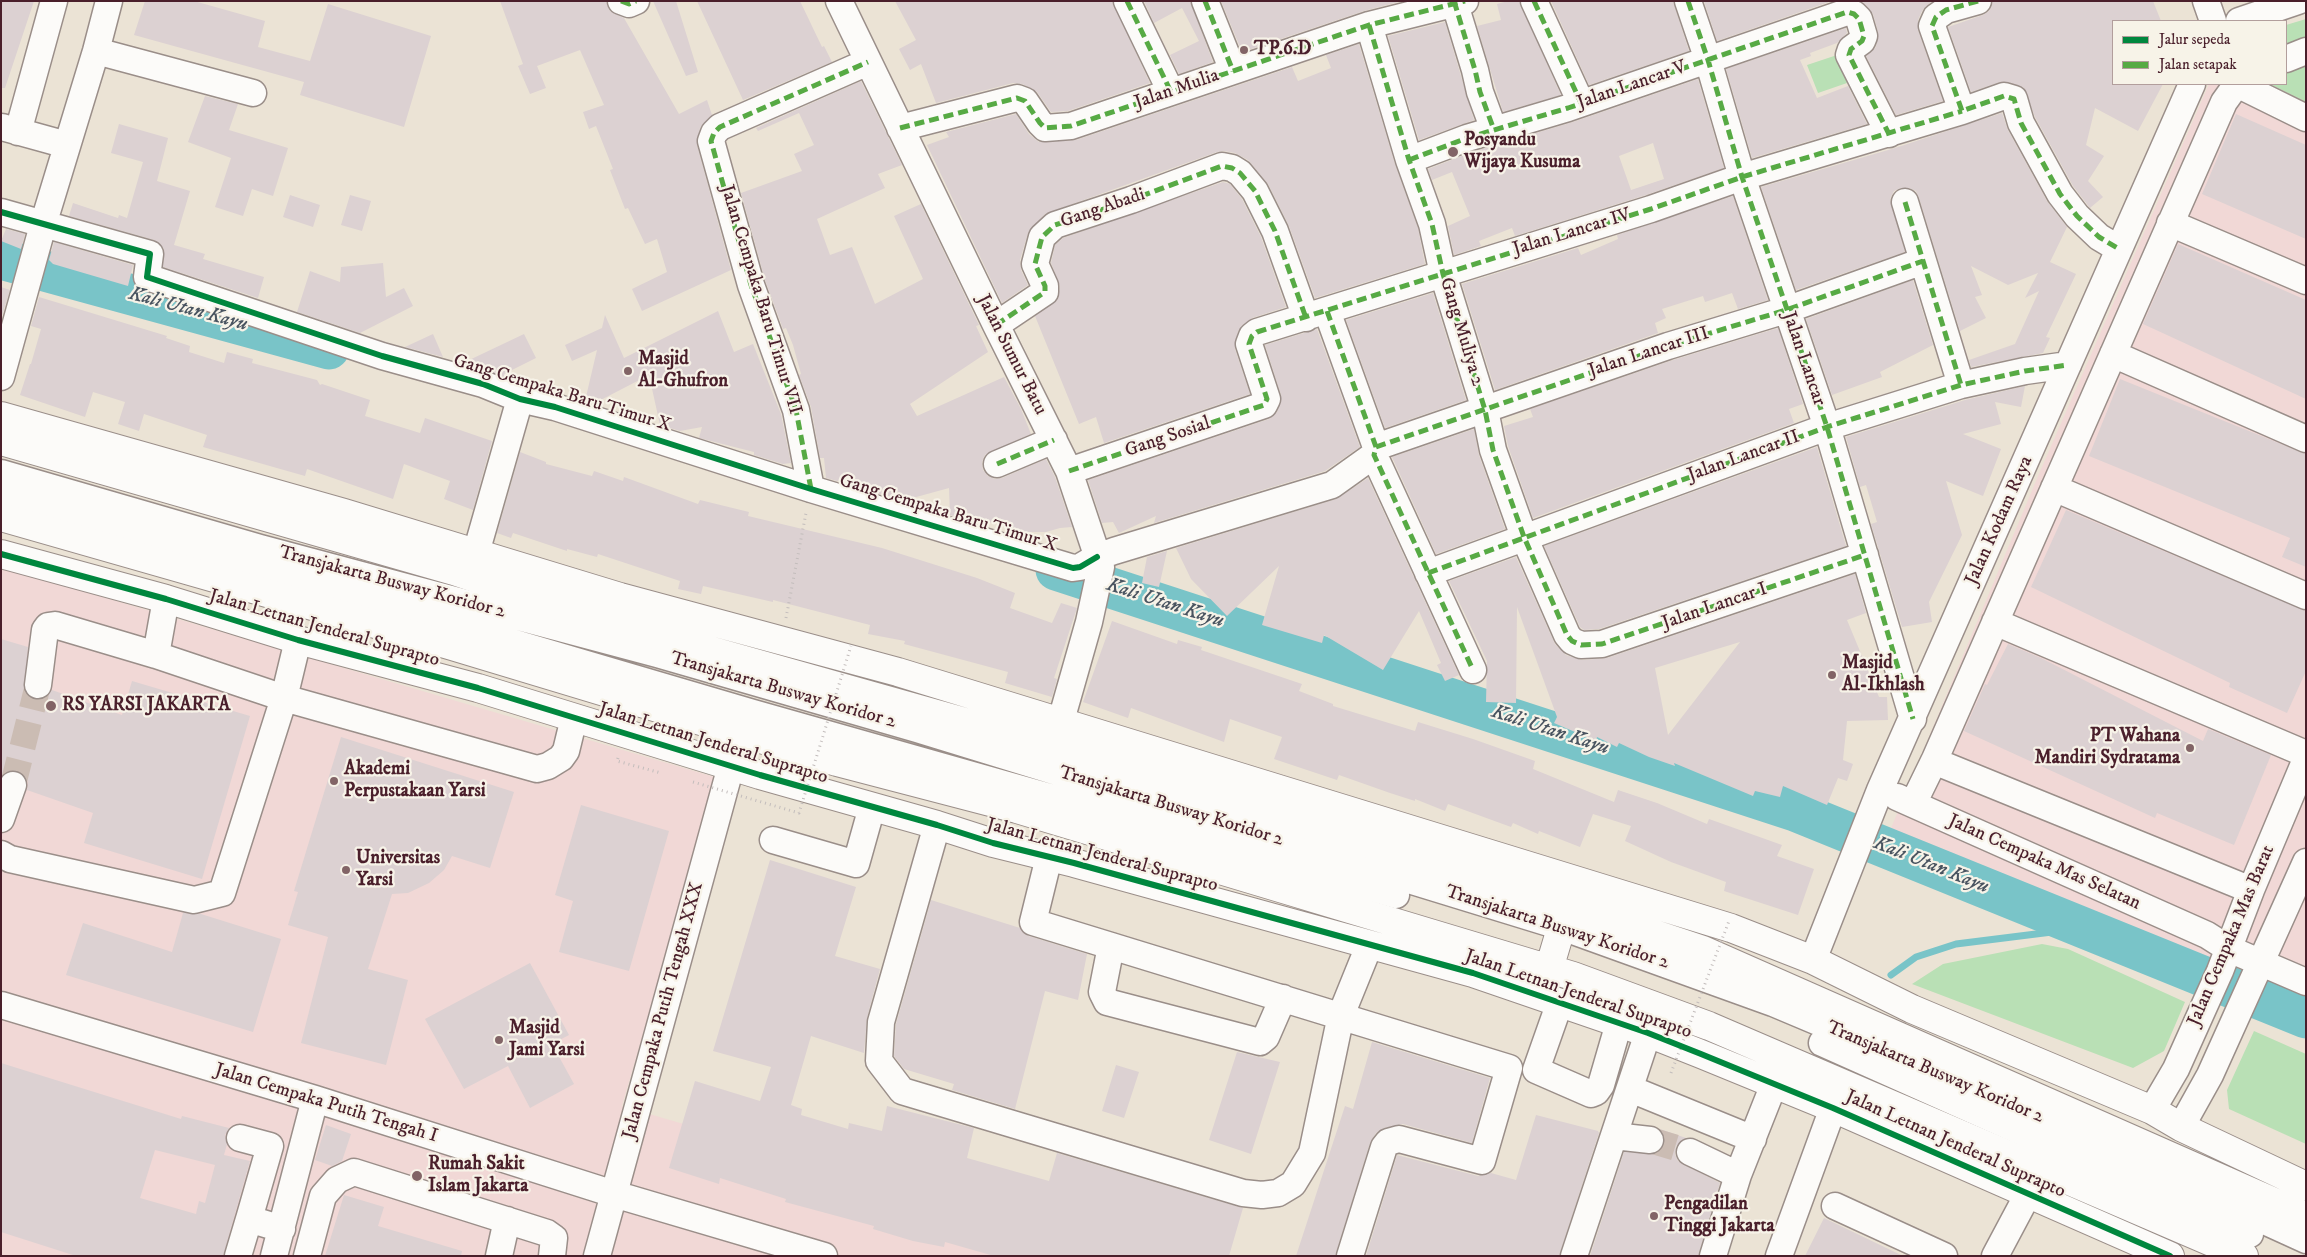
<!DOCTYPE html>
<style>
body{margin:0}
#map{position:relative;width:2307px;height:1257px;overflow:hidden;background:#ebe3d5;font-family:"IM FELL DW Pica",serif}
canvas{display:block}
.frame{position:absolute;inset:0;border:2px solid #4a1f2b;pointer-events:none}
.legend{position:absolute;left:2112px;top:20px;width:175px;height:65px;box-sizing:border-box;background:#f7f3e8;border:1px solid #b29e9c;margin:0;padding:6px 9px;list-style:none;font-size:15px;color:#4a1f2b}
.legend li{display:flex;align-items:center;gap:10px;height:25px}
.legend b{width:25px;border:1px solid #b29e9c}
</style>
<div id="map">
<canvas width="2307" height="1257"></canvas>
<div class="frame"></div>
<ul class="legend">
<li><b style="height:6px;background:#00873e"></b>Jalur sepeda</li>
<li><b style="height:6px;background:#57aa44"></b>Jalan setapak</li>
</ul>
</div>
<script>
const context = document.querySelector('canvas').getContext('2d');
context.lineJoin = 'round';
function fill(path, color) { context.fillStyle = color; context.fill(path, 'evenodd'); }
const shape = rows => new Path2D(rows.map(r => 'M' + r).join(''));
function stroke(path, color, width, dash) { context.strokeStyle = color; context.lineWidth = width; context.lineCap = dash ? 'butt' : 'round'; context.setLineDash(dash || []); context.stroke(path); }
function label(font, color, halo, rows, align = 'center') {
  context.font = font + ' "IM FELL DW Pica",serif'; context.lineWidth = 4.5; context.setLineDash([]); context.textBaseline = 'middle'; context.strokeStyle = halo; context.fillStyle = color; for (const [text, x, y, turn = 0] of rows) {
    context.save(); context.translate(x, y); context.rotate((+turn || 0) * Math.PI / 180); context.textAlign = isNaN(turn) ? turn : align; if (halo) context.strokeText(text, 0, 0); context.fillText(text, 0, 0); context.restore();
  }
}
fill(shape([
 [2209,84,2253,84,2306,109,2306,1003,1886,840,2038,476],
 [1,567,718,778,622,1106,1135,1256,1,1256]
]), '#f1d8d6');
fill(shape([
 [2306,19,2306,102,2270,84,2286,84,2286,25],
 [1837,55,1847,83,1818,93,1807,65],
 [2042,944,2068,949,2185,1002,2164,1051,2133,1068,1912,984,1943,964],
 [2254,1031,2306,1054,2306,1144,2229,1109,2227,1090]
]), '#b9e0b5');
stroke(shape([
 [1891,975,1916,957,1956,944,2084,928]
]), '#79c4c8', 7);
stroke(shape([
 [1,259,329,349],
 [1056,570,1795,811,2306,1018]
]), '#79c4c8', 41);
fill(shape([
 [1,1,34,1,5,88,1,88],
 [145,1,194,1,265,21,258,47,310,61,328,4,431,36,404,127,300,95,304,82,134,35],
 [500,1,606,1,610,11,624,18,679,114,707,100,712,115,700,128,697,145,731,270,642,311,632,289,667,272,657,239,645,244,628,208,625,209,610,170,613,169,596,126,589,129,583,112,604,105,580,50,537,66,546,88,530,94,518,66,523,64],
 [653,1,676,1,698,72,686,76],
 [697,1,800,1,822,47,824,46,832,62,743,100],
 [895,1,1112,1,1150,83,1068,111,1051,112,1037,92,1022,84,1013,83,936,103,921,64,910,70,899,49,916,40],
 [1144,1,1190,1,1213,62,1179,74,1170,55,1199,41,1182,8,1154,23],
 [1221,1,1402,1,1364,11,1242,52],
 [1508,1,1519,1,1561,95,1503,112,1477,26,1501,20,1497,4],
 [1551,1,1673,1,1689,51,1589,85],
 [1704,1,1832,1,1717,41],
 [1861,1,1932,1,1922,11,1918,20,1918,30,1943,101,1896,115,1866,56,1876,47,1878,32,1873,14],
 [1993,1,2153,1,2161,21,2113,21,2113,84,2163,84,2138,131,2095,108,2086,145,2104,156,2088,181,2103,197,2090,208,2073,186,2035,117,2024,88,2008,82,2000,82,1971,92,1948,27,1983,15,1989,11],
 [1445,22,1474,120,1419,140,1388,36],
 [1846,28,1847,33,1837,43,1810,53,1811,56,1800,60,1817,98,1848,86,1867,124,1752,158,1726,69],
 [1359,44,1395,164,1418,228,1425,264,1315,298,1289,226,1268,184,1248,160,1235,153,1224,151,1217,152,1045,214,1028,233,1020,260,1021,270,1028,285,1002,303,927,145,949,137,946,132,1016,114,1029,134,1039,142,1076,140,1292,67,1298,81,1331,68,1326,55],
 [1698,79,1724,168,1646,195,1515,236,1512,228,1479,241,1481,246,1454,255,1448,226,1470,216,1452,172,1432,180,1428,169,1472,152,1573,122],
 [1653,143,1664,179,1631,190,1619,156],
 [861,81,902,165,878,174,885,188,817,219,830,255,852,247,875,304,923,279,894,216,921,204,979,325,976,326,988,352,910,404,917,416,1004,377,1021,409,1031,434,985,455,982,462,983,470,988,476,995,479,1002,478,1046,459,1055,477,1072,527,1060,528,1046,532,1006,532,1005,523,973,522,972,518,962,519,950,515,949,488,909,499,893,498,853,486,854,480,837,481,826,478,824,458,820,458,811,407,799,375,801,374,793,345,786,328,783,329,765,280,741,193,802,171,794,154,814,145,799,113,758,131,756,128],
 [205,96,238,104,229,130,288,148,273,196,252,189,243,216,215,207,231,158,188,142],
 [2002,113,2008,130,2047,201,2067,227,2050,262,2076,274,2046,337,2050,338,2043,353,1971,367,1969,360,2015,344,2039,291,2025,298,2038,273,2008,285,1971,266,1982,295,1975,297,1986,318,1960,331,1919,198,1916,191,1909,188,1901,188,1894,191,1890,199,1905,252,1796,290,1761,187,1895,148],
 [2236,114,2306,145,2306,239,2202,194],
 [119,124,168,138,157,181,190,191,174,245,205,254,203,259,264,277,258,298,163,267,164,249,154,240,69,216,73,203,118,218,119,215,127,218,143,162,111,153],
 [1223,182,1230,184,1242,199,1261,237,1286,307,1252,318,1238,331,1235,349,1250,394,1104,443,1096,417,1079,424,1035,316,1058,299,1060,286,1051,263,1055,245,1063,238],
 [290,195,320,205,313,227,283,217],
 [350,195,371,201,362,231,341,225],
 [1733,196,1768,300,1738,309,1732,293,1705,302,1703,296,1662,309,1666,318,1655,323,1658,333,1495,390,1462,284,1578,248,1581,255,1618,239,1617,235],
 [6,229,25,234,21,249,1,241],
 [54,242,133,265,128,286,53,264,49,260],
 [2178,244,2306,300,2306,399,2143,324],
 [383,263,386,297,404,288,413,306,360,333,297,312,310,271,340,282,341,267],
 [1913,280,1933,345,1880,372,1882,377,1832,395,1806,319],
 [1,287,10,290,1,319],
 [1433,293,1466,400,1385,428,1346,320],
 [39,297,167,336,166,338,190,346,189,352,224,363,227,352,253,359,252,363,317,380,320,385,322,384,370,400,365,416,391,424,420,433,425,418,492,441,473,510,444,499,450,481,404,464,393,499,307,469,305,476,203,447,207,435,144,414,139,431,118,424,125,402,93,392,85,417,20,395,30,364,31,364,41,329,31,326],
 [718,311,734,352,753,344,781,414,791,463,783,464,754,455,754,452,699,438,702,427,680,431,660,425,649,375,593,404,585,401,597,350,572,361,565,345,602,328,605,315,624,358],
 [1778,328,1803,404,1789,409,1794,423,1533,518,1508,446,1504,426,1533,417,1530,409,1673,360],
 [1317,329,1360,447,1325,471,1154,523,1156,516,1119,533,1113,522,1102,523,1088,480,1269,419,1277,412,1281,395,1265,345],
 [433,334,443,357,405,347],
 [524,334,536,358,504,374,506,377,463,363],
 [2120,379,2306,454,2306,567,2282,557,2290,538,2089,456],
 [2025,386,2021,407,1995,402,2001,424,1963,434,2001,449,1983,496,1946,481,1962,535,1929,602,1932,622,1902,627,1871,524,1877,522,1866,485,1860,487,1846,437,1965,400],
 [1474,429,1479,455,1505,529,1436,554,1392,457],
 [1817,447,1846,546,1599,629,1584,630,1580,627,1544,546],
 [520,452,546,462,546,464,592,476,594,471,623,481,624,477,698,504,700,500,749,512,748,516,882,548,977,578,1015,593,1010,608,1052,623,1061,603,1077,608,1054,678,1057,679,1052,697,1005,683,1008,672,904,644,905,641,868,634,870,625,773,600,773,602,703,586,701,594,678,589,680,581,598,554,597,557,567,549,567,551,513,533,511,538,497,533],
 [1368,478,1459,675,1445,681,1437,665,1441,663,1419,611,1383,670,1324,635,1322,643,1262,625,1279,566,1227,616,1191,579,1176,548,1336,499],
 [2066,510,2306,611,2306,671,2287,713,2229,687,2230,683,2031,587],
 [1167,551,1159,587,1142,583,1147,557],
 [1516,557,1555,644,1566,655,1582,660,1607,658,1855,574,1866,613,1847,620,1879,697,1887,697,1888,720,1847,721,1843,760,1853,764,1847,781,1838,778,1827,805,1783,786,1780,797,1755,791,1753,796,1674,763,1675,766,1649,757,1619,743,1617,747,1597,737,1596,741,1554,723,1557,717,1517,607,1516,703,1486,702,1487,661,1449,581],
 [1740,642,1668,735,1655,668],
 [1112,621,1177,644,1178,640,1202,647,1201,650,1302,684,1299,691,1333,704,1333,706,1415,731,1418,722,1473,739,1535,761,1533,769,1614,802,1618,790,1657,803,1707,824,1709,819,1782,845,1777,856,1814,869,1798,915,1724,891,1726,882,1671,862,1625,841,1631,826,1593,814,1580,847,1539,831,1538,834,1513,823,1511,827,1448,804,1445,811,1415,799,1415,801,1390,793,1339,775,1337,780,1274,759,1282,737,1230,719,1224,742,1131,708,1128,718,1083,702],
 [1,639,28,647,24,690,29,697,36,700,44,699,52,690,122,715,132,681,250,716,202,879,84,843,93,813,27,790,28,782,24,775,18,771,10,770,1,776],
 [2008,644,2041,658,2203,741,2208,729,2271,755,2234,845,2157,813,2155,818,1964,731,1985,684,1987,685],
 [341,737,514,792,490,868,452,856,444,870,429,883,408,893,392,894,368,969,408,980,386,1065,301,1043,328,937,288,925,298,892,294,891],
 [581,805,669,831,629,971,559,952,573,901,555,895],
 [770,860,856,887,835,956,880,969,867,1018,864,1053,811,1036,791,1105,802,1109,801,1115,848,1129,849,1123,882,1131,887,1106,974,1128,967,1158,1049,1181,1057,1153,1243,1208,1229,1256,994,1256,945,1242,944,1247,913,1241,873,1229,874,1226,785,1202,786,1199,720,1178,719,1184,669,1168,695,1081,760,1101,771,1067,713,1051],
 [931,900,1020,928,1029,936,1087,954,1078,1000,1045,991,1015,1109,952,1090,954,1084,904,1069,894,1056,896,1024],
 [183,913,201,914,281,939,253,1032,66,975,83,923,172,952],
 [530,963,569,1035,552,1044,574,1084,530,1108,508,1066,464,1089,425,1019],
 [1372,1042,1490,1078,1472,1143,1403,1124,1384,1128,1376,1133,1370,1143,1335,1256,1296,1256,1345,1106,1353,1109],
 [1237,1052,1280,1062,1251,1154,1209,1140],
 [1,1063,181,1119,182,1116,229,1128,225,1135,227,1144,224,1155,250,1161,223,1256,76,1256,1,1232],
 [155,1150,215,1165,205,1203,199,1201,196,1214,140,1198],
 [1116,1065,1139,1072,1124,1118,1102,1111],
 [1536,1115,1598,1131,1599,1133,1559,1256,1366,1256,1397,1155,1478,1176,1491,1173,1516,1180],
 [326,1125,351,1134,342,1161,332,1166,315,1160],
 [1660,1129,1686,1138,1676,1146,1675,1154,1678,1161,1720,1183,1698,1256,1590,1256,1624,1152,1656,1153,1662,1148,1665,1142,1664,1134],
 [344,1195,384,1207,378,1226,462,1251,461,1256,325,1256],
 [1824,1218,1903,1256,1805,1256]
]), '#dcd1d2');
stroke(shape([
 [13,785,38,685],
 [1650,1140,1690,1152]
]), '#cbbcb3', 26, [26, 13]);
const minor = shape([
 [621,1,629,4,636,1],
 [839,1,996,325,1069,471,1101,567,1089,622,1060,724],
 [1127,1,1171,92],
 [1205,1,1233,71],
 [1454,1,1475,70,1480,92,1494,130],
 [1534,1,1581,103],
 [1688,1,1708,60,1742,177,1827,427,1913,719],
 [1978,1,1946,10,1936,17,1932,26,1962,111,2004,96,2014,99,2021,123,2060,194,2077,216,2099,237,2119,249],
 [2206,1,2213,21],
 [2239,21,2298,1],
 [1369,25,1409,160,1432,224,1443,274,1485,410,1493,450,1524,537,1567,635,1572,641,1581,645,1602,644,1865,555],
 [96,51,253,93],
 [2286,59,2306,51],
 [2,127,67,145],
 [900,128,1017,98,1025,101,1040,123,1045,128,1071,126,1369,25,1465,1],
 [18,132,54,1],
 [1409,160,1467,138,1568,108,1847,12,1854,14,1859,19,1864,36,1862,41,1851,49,1849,55,1889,134],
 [1905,202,1961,385],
 [1,212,150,254,147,277,382,356,483,384,520,399,555,407,811,489,1073,568,1080,567,1097,557,1114,551,1332,485,1374,455],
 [2170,223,2306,281],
 [1327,311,1376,447,1374,455,1473,670],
 [996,325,1045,292,1045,286,1035,264,1042,237,1055,225,1131,200,1222,166,1232,168,1240,173,1255,191,1275,231,1306,318],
 [2113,354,2306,439],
 [1,377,43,225,96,51,109,1],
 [1376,447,1668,346,1786,310,1923,261],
 [997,464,1054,440],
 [1069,471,1264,405,1267,399,1249,344,1252,336,1257,332,1651,209,1742,177,1962,111],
 [1,473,260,548,657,654,917,729,1562,927,1773,1003,1944,1075,2306,1240],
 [2054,488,2306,596],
 [811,489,796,410,751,285,711,141,714,133,720,127,868,62],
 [1,492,753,713,1396,895],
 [476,553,520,399],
 [1428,573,1827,427,1961,385,2025,371,2068,365],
 [1995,622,2306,754],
 [298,640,284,698,537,769,548,766,561,758,566,751,574,718],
 [156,655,166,599],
 [1934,761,2251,890],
 [1897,797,2207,935,2229,949,2306,982],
 [1913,804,1935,759,2224,102,2237,84,2306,118],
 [1,819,13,785],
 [937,825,881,1022,879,1061,902,1091,1243,1193,1262,1195,1278,1193,1293,1184,1312,1153,1341,1015,1369,946],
 [773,840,856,864,872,807],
 [1,854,10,859,194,900,222,893,284,698,156,655,55,625,48,626,45,630,38,685],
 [1049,857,1033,922,1509,1068,1482,1161,1399,1139,1388,1142,1384,1147,1350,1256],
 [1111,946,1102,992,1107,1002,1260,1042,1266,1037,1283,998],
 [1813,960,1880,790,2192,84],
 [1560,1002,1536,1070,1591,1094,1596,1092,1601,1085,1619,1023],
 [1,1005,315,1099,614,1194,824,1256],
 [1822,1043,2250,1234],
 [1628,1093,1648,1033],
 [2152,1110,2176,1069,2220,971,2251,890,2306,759],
 [2181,1127,2210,1075,2306,862],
 [1614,1136,1650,1140],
 [240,1138,270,1146,249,1219,282,1229],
 [1690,1152,1738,1175],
 [1835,1206,1944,1256],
 [238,1256,249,1219],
 [274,1256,315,1099],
 [307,1256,323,1196,337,1180,354,1172,547,1233,554,1238,552,1256],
 [499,1256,507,1220],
 [597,1256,731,766],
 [1574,1256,1628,1093,1633,1090,1753,1139],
 [1713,1256,1738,1175,1774,1084],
 [1779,1256,1833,1108],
 [1995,1256,2028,1194]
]);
const major = shape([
 [1,416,344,513,620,597,898,672,1731,928,1813,960,1912,1009,2152,1110,2181,1127,2306,1186],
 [1,441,454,571,581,614,1068,751,1568,905,1703,950,2306,1216],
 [1,517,449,645,837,762,1017,809,1573,976,1709,1026,2244,1256],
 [1,554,166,599,298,640,478,688,760,775,937,825,993,843,1074,863,1473,973,1648,1033,1701,1054,1833,1108,2170,1256],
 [1549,969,1568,905]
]);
stroke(minor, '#9a8e89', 29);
stroke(major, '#9a8e89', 30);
stroke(shape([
 [786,618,806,513],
 [618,758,617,761,661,773]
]), '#c3bdbc', 3, [1, 4]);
stroke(minor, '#fcfbf9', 26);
stroke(major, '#fcfbf9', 28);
stroke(shape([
 [693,782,799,813,851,646],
 [1671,1073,1729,921]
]), '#c3bdbc', 3, [1, 4]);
stroke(shape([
 [621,1,629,4,636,1],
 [1127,1,1171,92],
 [1205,1,1233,71],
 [1454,1,1475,70,1480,92,1494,130],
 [1534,1,1581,103],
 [1688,1,1708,60,1742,177,1827,427,1913,719],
 [1978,1,1946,10,1936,17,1932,26,1962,111,2004,96,2014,99,2021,123,2060,194,2077,216,2099,237,2119,249],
 [1369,25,1409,160,1432,224,1443,274,1485,410,1493,450,1524,537,1567,635,1572,641,1581,645,1602,644,1865,555],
 [900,128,1017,98,1025,101,1040,123,1045,128,1071,126,1369,25,1465,1],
 [1409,160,1467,138,1568,108,1847,12,1854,14,1859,19,1864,36,1862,41,1851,49,1849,55,1889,134],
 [1905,202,1961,385],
 [1327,311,1376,447,1374,455,1473,670],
 [996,325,1045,292,1045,286,1035,264,1042,237,1055,225,1131,200,1222,166,1232,168,1240,173,1255,191,1275,231,1306,318],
 [1376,447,1668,346,1786,310,1923,261],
 [997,464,1054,440],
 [1069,471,1264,405,1267,399,1249,344,1252,336,1257,332,1651,209,1742,177,1962,111],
 [811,489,796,410,751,285,711,141,714,133,720,127,868,62],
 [1428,573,1827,427,1961,385,2025,371,2068,365]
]), '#57aa44', 5, [10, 5]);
stroke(shape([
 [1,212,150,254,147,277,382,356,483,384,520,399,555,407,811,489,1073,568,1080,567,1097,557],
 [1,554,166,599,298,640,478,688,760,775,937,825,993,843,1074,863,1473,973,1648,1033,1701,1054,1833,1108,2170,1256]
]), '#00873e', 6);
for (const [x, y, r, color] of [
 [1244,50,5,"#826466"],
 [1453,152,6,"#826466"],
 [628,371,5,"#826466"],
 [1832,675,5,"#826466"],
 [51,706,6,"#826466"],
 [2190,748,5,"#826466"],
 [334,781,5,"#826466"],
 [346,870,5,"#826466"],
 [499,1040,5,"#826466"],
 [417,1176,6,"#826466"],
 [1654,1216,5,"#826466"]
]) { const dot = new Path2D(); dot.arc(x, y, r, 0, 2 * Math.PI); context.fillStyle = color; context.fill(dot); stroke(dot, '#f7f3e8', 2); }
label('bold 19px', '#4a1f2b', '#f7f3e8', [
 ["TP.6.D",1254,50],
 ["Posyandu",1464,141],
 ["Wijaya Kusuma",1464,163],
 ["Masjid",638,360],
 ["Al-Ghufron",638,382],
 ["Masjid",1842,664],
 ["Al-Ikhlash",1842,686],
 ["RS YARSI JAKARTA",62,706],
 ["PT Wahana",2180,737,"right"],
 ["Mandiri Sydratama",2180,759,"right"],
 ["Akademi",344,770],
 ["Perpustakaan Yarsi",344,792],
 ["Universitas",356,859],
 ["Yarsi",356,881],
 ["Masjid",509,1029],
 ["Jami Yarsi",509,1051],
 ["Rumah Sakit",428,1165],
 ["Islam Jakarta",428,1187],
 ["Pengadilan",1664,1205],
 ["Tinggi Jakarta",1664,1227]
], 'left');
label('19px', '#4a1f2b', '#f7f3e8', [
 ["Jalan Lancar V",1632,86,-19],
 ["Jalan Mulia",1177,90,-19],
 ["Gang Abadi",1103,209,-19],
 ["Jalan Lancar IV",1572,233,-17],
 ["Jalan Cempaka Baru Timur VII",760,300,73],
 ["Gang Muliya 2",1461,332,73],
 ["Jalan Lancar III",1649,353,-18],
 ["Jalan Sumur Batu",1011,355,63],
 ["Jalan Lancar",1803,359,71],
 ["Gang Cempaka Baru Timur X",562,394,17],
 ["Gang Sosial",1168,438,-19],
 ["Jalan Lancar II",1744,457,-20],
 ["Gang Cempaka Baru Timur X",948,514,17],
 ["Jalan Kodam Raya",2000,521,-66],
 ["Transjakarta Busway Koridor 2",392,583,15],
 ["Jalan Lancar I",1715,607,-19],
 ["Jalan Letnan Jenderal Suprapto",324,629,16],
 ["Transjakarta Busway Koridor 2",783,691,16],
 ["Jalan Letnan Jenderal Suprapto",713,744,17],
 ["Transjakarta Busway Koridor 2",1171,807,17],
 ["Jalan Letnan Jenderal Suprapto",1102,856,15],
 ["Jalan Cempaka Mas Selatan",2044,863,24],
 ["Transjakarta Busway Koridor 2",1557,928,18],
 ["Jalan Cempaka Mas Barat",2232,936,-67],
 ["Jalan Letnan Jenderal Suprapto",1578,995,19],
 ["Jalan Cempaka Putih Tengah XXX",664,1011,-75],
 ["Transjakarta Busway Koridor 2",1935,1073,23],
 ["Jalan Cempaka Putih Tengah I",326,1104,17],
 ["Jalan Letnan Jenderal Suprapto",1955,1145,24]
]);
label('italic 20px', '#495460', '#f7f3e8', [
 ["Kali Utan Kayu",188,310,15],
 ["Kali Utan Kayu",1165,604,18],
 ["Kali Utan Kayu",1550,731,18],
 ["Kali Utan Kayu",1931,866,22]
]);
</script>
